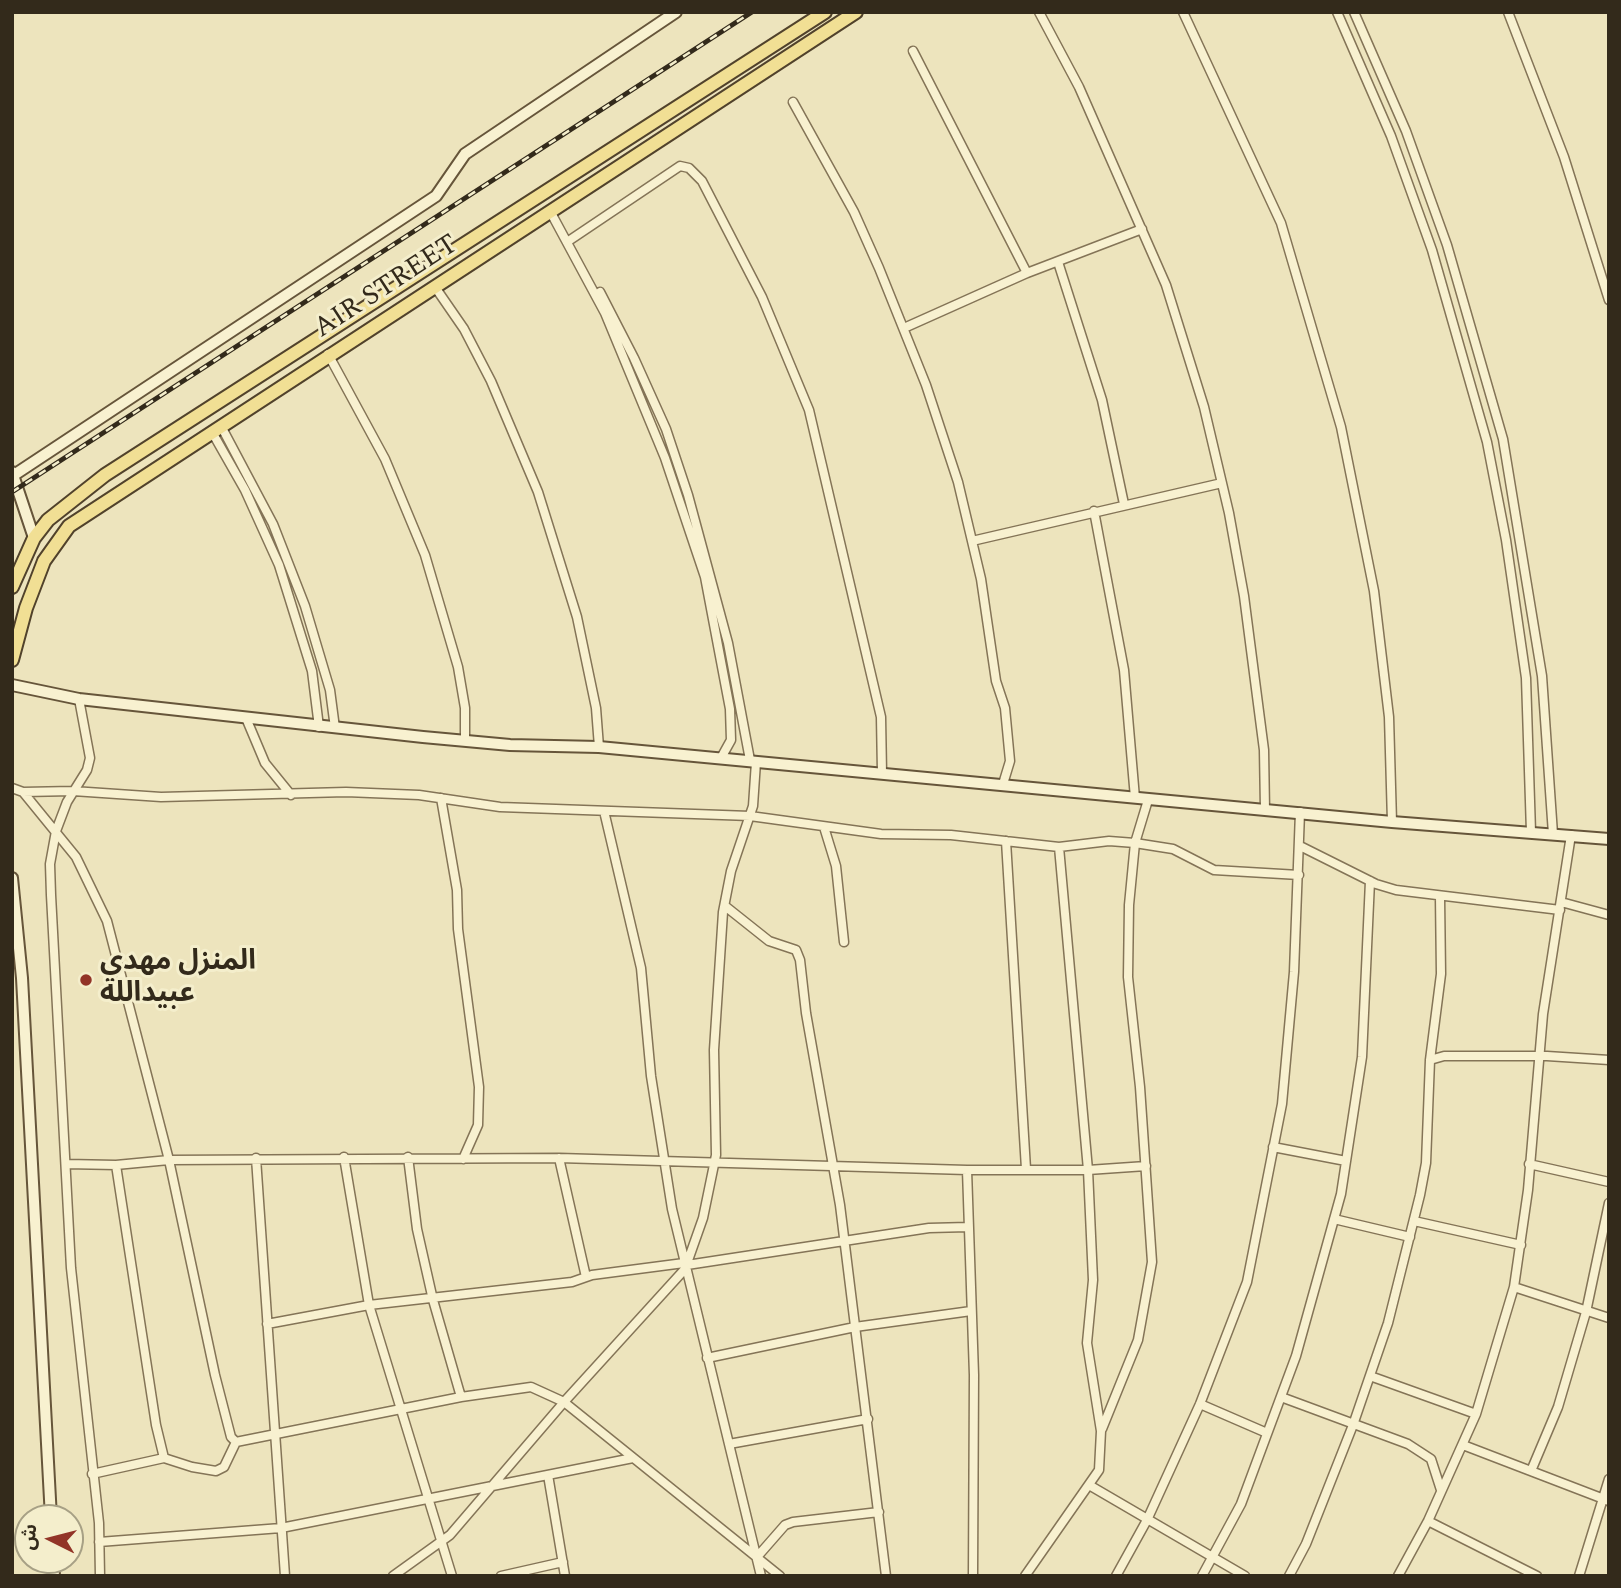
<!DOCTYPE html>
<meta charset="utf-8">
<style>
body{margin:0}
#map{position:relative;width:1621px;height:1588px;overflow:hidden;background:#ede4bd;font-family:Spectral,"Noto Sans Arabic",serif}
canvas{display:block}
.frame{position:absolute;inset:0;border:14px solid #332a1b;pointer-events:none}
.north{position:absolute;left:14px;top:1504px;width:70px;height:70px;box-sizing:border-box;background:#f4eecc;border:2px solid #a7a085;border-radius:50%;rotate:276deg;font-size:19px;font-weight:700;line-height:28px;text-align:center;color:#332a1b}
.north::after{content:'';display:block;margin:auto;width:24px;height:32px;background:#923427;clip-path:polygon(50% 0,100% 100%,50% 72%,0 100%)}
</style>
<div id="map">
<canvas width="1621" height="1588"></canvas>
<div class="frame"></div>
<div class="north">ش</div>
</div>
<script>
const context = document.querySelector('canvas').getContext('2d');
context.lineJoin = 'round';
const shape = rows => new Path2D(rows.map(r => 'M' + r).join(''));
function stroke(path, color, width, dash) { context.strokeStyle = color; context.lineWidth = width; context.lineCap = dash ? 'butt' : 'round'; context.setLineDash(dash || []); context.stroke(path); }
function label(font, color, halo, rows, align = 'center') {
  context.font = font + ' Spectral,"Noto Sans Arabic",serif'; context.lineWidth = 6; context.setLineDash([]); context.textBaseline = 'middle'; context.strokeStyle = halo; context.fillStyle = color; for (const [text, x, y, turn = 0] of rows) {
    context.save(); context.translate(x, y); context.rotate((+turn || 0) * Math.PI / 180); context.textAlign = isNaN(turn) ? turn : align; if (halo) context.strokeText(text, 0, 0); context.fillText(text, 0, 0); context.restore();
  }
}
const street = shape([
 [1039,12,1079,87,1166,285,1204,407,1229,513,1244,596,1264,750,1265,810],
 [1183,12,1281,223,1341,427,1374,591,1389,717,1392,822],
 [1337,12,1391,136,1432,250,1487,442,1506,540,1526,678,1531,832],
 [1354,12,1406,131,1447,245,1503,439,1542,676,1553,834],
 [1508,12,1564,157,1609,300],
 [913,51,1027,273],
 [793,102,854,212,879,268,926,385,958,482,981,579,996,681,1005,708,1010,761,1003,784],
 [550,211,605,313,665,458,705,577,730,709,731,740,721,758],
 [567,242,680,166,689,168,702,181,762,297,809,410,881,717,882,773],
 [1058,262,1102,400,1124,504],
 [435,287,464,329,491,381,538,492,577,617,596,708,599,747],
 [600,292,634,358,666,429,688,495,728,643,750,760],
 [904,328,1027,273,1142,229],
 [328,354,385,459,425,555,458,667,465,708,465,741],
 [221,426,273,524,305,606,330,690,335,728],
 [212,432,245,490,279,565,312,671,319,727],
 [1094,511,1124,670,1135,798],
 [972,541,1222,483],
 [79,699,90,758,87,770,67,802,56,831,50,864,51,895,71,1268,99,1523,100,1576],
 [246,718,265,763,291,795],
 [12,788,23,792,76,857,107,921,169,1160,559,1158,967,1170,1088,1170,1146,1166],
 [23,792,73,791,161,797,346,792,419,795,500,807,750,816,881,834,951,835,1059,847,1109,841,1135,843,1173,849,1214,870,1299,875],
 [441,798,457,890,458,929,479,1087,478,1125,463,1159],
 [604,811,641,968,651,1076,672,1209,761,1576],
 [824,827,836,866,844,942],
 [1006,841,1026,1169],
 [1300,846,1376,884,1396,890,1560,910],
 [1561,902,1609,915],
 [725,906,769,941,796,950,800,960,806,1013,840,1205,886,1576],
 [1430,1060,1444,1056,1547,1056,1609,1060],
 [1273,1147,1346,1161],
 [344,1157,369,1305,452,1576],
 [408,1157,417,1229,433,1300,461,1397],
 [256,1158,285,1576],
 [559,1158,586,1277],
 [66,1164,116,1165,169,1160,215,1375,231,1437,236,1442,461,1397,531,1387,564,1402,780,1576],
 [1529,1164,1609,1182],
 [116,1165,156,1425,164,1458],
 [967,1170,974,1375,973,1576],
 [1334,1219,1410,1237],
 [1414,1221,1521,1245],
 [687,1265,929,1228,968,1227],
 [1514,1287,1609,1318],
 [267,1324,369,1305,572,1282,592,1275,684,1263],
 [707,1358,855,1327,971,1311],
 [1370,1376,1476,1414],
 [1281,1397,1408,1444,1431,1459,1441,1490],
 [1200,1404,1267,1433],
 [1102,1429,1138,1340,1152,1262,1140,1087,1128,977,1129,905,1135,843,1148,800],
 [729,1444,868,1419],
 [1463,1445,1609,1501],
 [1531,1471,1558,1407,1586,1312,1609,1203],
 [92,1474,164,1458,192,1467,216,1471,224,1467,236,1442],
 [548,1475,565,1576],
 [1089,1485,1245,1576],
 [1428,1521,1537,1576],
 [99,1542,281,1528,633,1458],
 [757,1557,785,1525,793,1522,879,1512],
 [393,1576,450,1535,564,1402,685,1269,703,1218,716,1155,714,1050,723,912,731,871,753,806,756,762],
 [501,1576,563,1562],
 [1025,1576,1099,1470,1101,1431,1087,1343,1093,1280,1088,1170,1059,847],
 [1116,1576,1147,1520,1200,1404,1247,1282,1282,1104,1294,972,1300,812],
 [1202,1576,1241,1504,1296,1356,1341,1194,1362,1057,1370,881],
 [1289,1576,1306,1544,1353,1425,1388,1323,1420,1195,1426,1163,1430,1060,1441,974,1440,897],
 [1398,1576,1428,1521,1476,1414,1514,1287,1528,1190,1543,1014,1571,835],
 [1579,1576,1609,1479]
]);
const secondary = shape([
 [12,472,34,538],
 [14,475,436,196,465,154,676,12],
 [12,685,79,699,423,737,510,745,599,747,1392,822,1609,839],
 [12,878,22,978,51,1518],
 [53,1560,54,1576]
]);
const primary = shape([
 [12,587,34,538,48,520,105,475,825,12],
 [12,660,26,608,44,561,69,526,856,12]
]);
stroke(street, '#847457', 11);
stroke(secondary, '#66553a', 14);
stroke(primary, '#51422b', 16);
stroke(street, '#f8f1d0', 8);
stroke(secondary, '#f8f1d0', 10);
stroke(primary, '#f1df94', 12);
const rail = shape([
 [12,492,752,12]
]);
stroke(rail, '#332a1b', 5);
stroke(rail, '#f4eecc', 2.5, [8]);
for (const [x, y, r, color] of [
 [86,980,7,"#923427"]
]) { const dot = new Path2D(); dot.arc(x, y, r, 0, 2 * Math.PI); context.fillStyle = color; context.fill(dot); stroke(dot, '#f4eecc', 2.5); }
label('28px', '#332a1b', '#f4eecc', [
 ["AIR STREET",387,288,-33]
]);
label('bold 28px', '#332a1b', '#f4eecc', [
 ["المنزل مهدي",100,964],
 ["عبيدالله",100,996]
], 'left');
</script>
